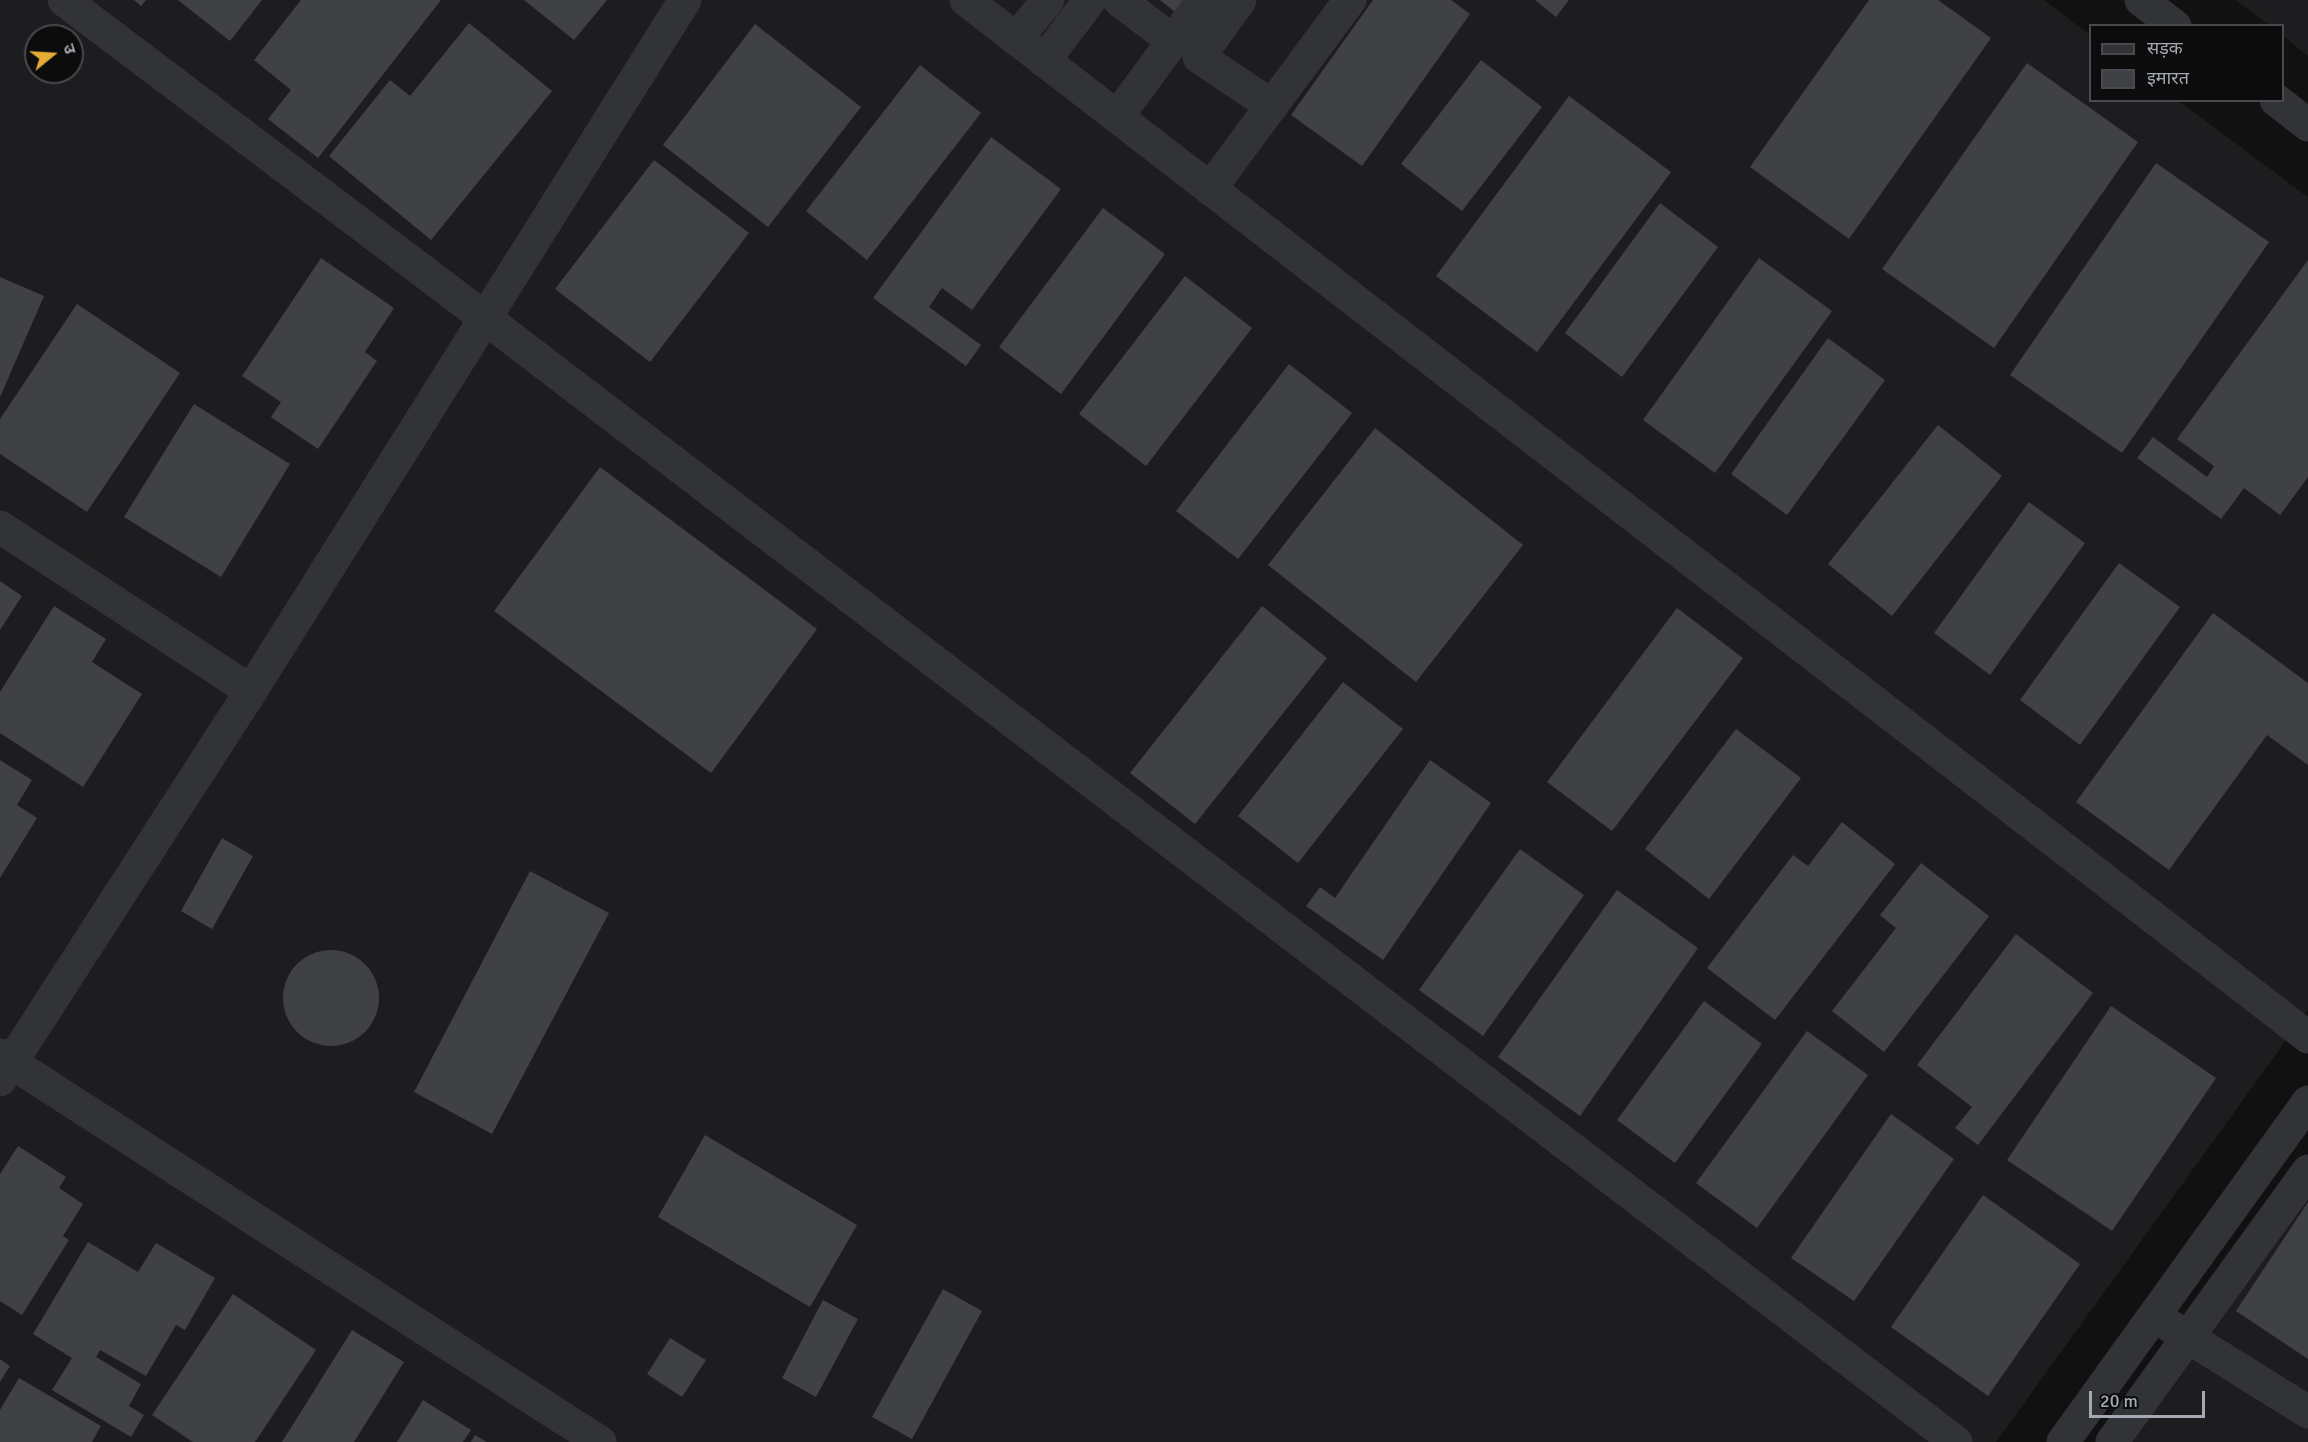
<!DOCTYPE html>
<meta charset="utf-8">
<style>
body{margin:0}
#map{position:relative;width:2308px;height:1442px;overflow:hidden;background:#111112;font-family:Signika,"Noto Sans Devanagari",sans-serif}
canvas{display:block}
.legend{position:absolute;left:2089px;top:24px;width:195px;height:78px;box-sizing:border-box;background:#0c0c0d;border:2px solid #484a4f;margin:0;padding:8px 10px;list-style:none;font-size:18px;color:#a3a8b2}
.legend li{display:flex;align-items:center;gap:12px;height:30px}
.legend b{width:30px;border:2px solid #484a4f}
.north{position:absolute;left:24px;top:24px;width:60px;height:60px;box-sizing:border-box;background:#0c0c0d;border:2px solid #484a4f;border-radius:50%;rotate:72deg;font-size:16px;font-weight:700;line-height:24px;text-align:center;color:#a3a8b2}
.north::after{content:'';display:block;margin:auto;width:21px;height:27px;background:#e4ab37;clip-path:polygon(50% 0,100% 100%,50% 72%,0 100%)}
.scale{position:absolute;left:2089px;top:1391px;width:116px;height:27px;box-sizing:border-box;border:3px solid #a3a8b2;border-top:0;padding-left:8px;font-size:18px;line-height:21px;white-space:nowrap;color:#a3a8b2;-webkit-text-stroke:4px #0c0c0d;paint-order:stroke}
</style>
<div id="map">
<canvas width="2308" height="1442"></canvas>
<ul class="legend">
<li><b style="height:8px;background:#323337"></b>सड़क</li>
<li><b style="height:16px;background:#404145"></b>इमारत</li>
</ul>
<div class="north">उ</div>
<div class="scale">20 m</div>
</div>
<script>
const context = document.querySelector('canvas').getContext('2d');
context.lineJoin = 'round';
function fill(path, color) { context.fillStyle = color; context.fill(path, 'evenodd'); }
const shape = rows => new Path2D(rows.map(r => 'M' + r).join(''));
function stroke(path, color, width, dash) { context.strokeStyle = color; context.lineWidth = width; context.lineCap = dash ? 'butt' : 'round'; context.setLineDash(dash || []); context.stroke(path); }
fill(shape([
 [0,0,2044,0,2090,35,2090,100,2179,101,2308,197,2308,1010,1996,1442,0,1442],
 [36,36,72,36,72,72,36,72],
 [2235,0,2308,0,2308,56,2283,36,2282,26,2269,25],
 [2308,1180,2308,1442,2122,1442]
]), '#1d1d1f');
fill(shape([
 [134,0,146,0,141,6],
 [178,0,262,0,230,41],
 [301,0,441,0,318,158,268,119,291,90,254,60],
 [524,0,607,0,574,40],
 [1160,0,1185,0,1175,12],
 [1373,0,1451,0,1470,14,1362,166,1291,115],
 [1535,0,1569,0,1556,17],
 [1869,0,1938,0,1991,38,1849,239,1750,167],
 [469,23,552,91,431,240,329,156,390,80,410,96],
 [755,24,861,107,768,227,663,145],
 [1481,60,1542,107,1462,211,1401,164],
 [2027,63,2138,142,1994,348,1882,269],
 [920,65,981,113,867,260,806,211],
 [1569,96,1671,172,1537,352,1436,276],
 [991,137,1061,189,972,310,942,288,929,307,981,345,966,366,873,298],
 [654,160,749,233,650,362,555,289],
 [2156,163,2269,242,2122,453,2010,375],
 [1660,203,1718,247,1622,377,1565,333],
 [1103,208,1165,254,1061,394,999,347],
 [321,258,394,308,365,352,377,361,318,449,271,417,281,402,242,376],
 [1759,258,1832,311,1715,473,1643,420],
 [2308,260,2308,477,2280,515,2244,488,2221,519,2137,458,2153,437,2207,477,2214,466,2177,439],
 [1185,276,1252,328,1146,466,1079,414],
 [0,277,44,296,0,397],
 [77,304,180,373,87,512,0,454,0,419],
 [1828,338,1885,380,1787,515,1731,474],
 [1289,364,1352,413,1238,559,1176,511],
 [194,404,290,464,221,577,124,517],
 [1938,425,2002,476,1892,616,1828,564],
 [1375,428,1523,545,1416,682,1268,565],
 [600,467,817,629,711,773,494,611],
 [2029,502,2085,543,1990,675,1934,633],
 [2119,563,2180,607,2080,745,2020,700],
 [0,581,22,596,0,630],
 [54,606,106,639,92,662,142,694,83,787,0,733,0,692],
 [1262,606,1327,658,1195,824,1130,773],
 [1677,608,1743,658,1612,831,1547,782],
 [2213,613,2308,683,2308,765,2267,735,2169,870,2076,802],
 [1343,682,1403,729,1298,863,1238,816],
 [1736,729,1801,778,1709,899,1645,849],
 [0,760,32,780,17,805,37,818,0,878],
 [1430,760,1491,803,1383,960,1306,906,1320,887,1335,898],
 [1842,822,1895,864,1775,1020,1707,968,1793,855,1808,866],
 [222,838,253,856,212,929,181,911],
 [1520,849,1584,895,1483,1036,1419,990],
 [1921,863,1989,916,1884,1052,1832,1011,1896,928,1880,915],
 [530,871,609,913,492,1134,414,1092],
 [1617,890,1698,948,1580,1116,1498,1057],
 [2016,934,2093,993,1978,1145,1955,1128,1972,1107,1917,1065],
 '283 998a48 48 0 1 1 96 0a48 48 0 1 1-96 0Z',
 [1704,1001,1762,1044,1675,1163,1617,1120],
 [2111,1006,2216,1078,2112,1231,2007,1160],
 [1807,1031,1868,1075,1757,1228,1696,1183],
 [1891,1114,1954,1159,1854,1301,1791,1258],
 [705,1135,857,1225,810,1307,658,1217],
 [18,1146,66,1177,59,1188,83,1204,63,1236,69,1240,22,1315,0,1301,0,1174],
 [1983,1195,2080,1264,1988,1396,1891,1327],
 [2308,1202,2308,1359,2236,1311],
 [88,1242,138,1272,156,1243,215,1278,185,1330,176,1325,146,1376,100,1350,96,1357,141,1384,129,1406,144,1415,131,1437,52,1390,72,1358,33,1334],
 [943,1289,982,1311,912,1439,872,1417],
 [233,1294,316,1350,255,1442,193,1442,152,1415],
 [823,1300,858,1319,816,1397,782,1378],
 [352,1330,404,1362,354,1442,282,1442],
 [670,1338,706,1360,682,1397,647,1374],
 [0,1359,10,1366,0,1382],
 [19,1378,101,1426,92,1442,0,1442,0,1410],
 [423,1400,471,1430,463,1442,397,1442],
 [475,1435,487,1442,471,1442]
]), '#404145');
stroke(shape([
 [64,0,485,318,1956,1442],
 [966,0,2308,1037],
 [1119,0,1173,41],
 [1240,0,1199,57,1272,106],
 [2141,0,2175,26],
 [1016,39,1048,0],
 [1044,61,1090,0],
 [2276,100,2308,125],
 [1117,117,1203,0],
 [1210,189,1350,0],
 [0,527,251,691],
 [0,1055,600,1442],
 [0,1080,251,691,685,0],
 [2170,1326,2308,1412],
 [2063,1442,2308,1102],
 [2112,1442,2308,1171]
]), '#323337', 33);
</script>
